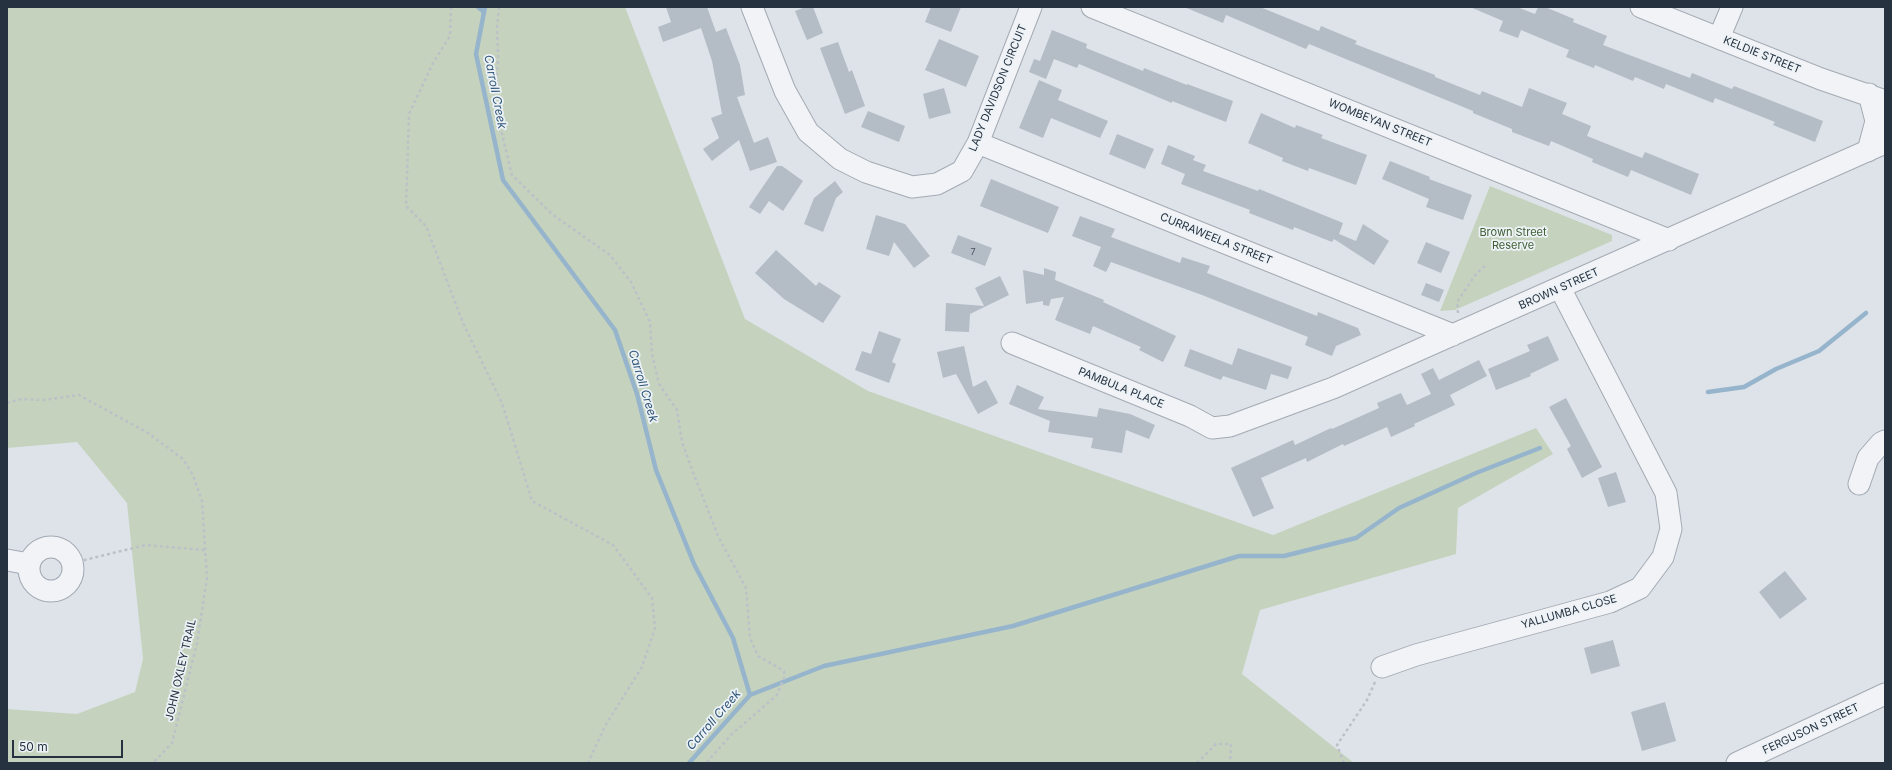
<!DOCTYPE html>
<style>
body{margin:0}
#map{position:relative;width:1892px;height:770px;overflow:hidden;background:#dee3e9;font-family:Inter,sans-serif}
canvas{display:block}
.frame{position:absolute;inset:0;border:8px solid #263240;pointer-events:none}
.scale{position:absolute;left:12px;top:740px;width:111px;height:18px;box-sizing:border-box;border:2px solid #263240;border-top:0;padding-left:5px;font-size:12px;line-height:14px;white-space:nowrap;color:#263240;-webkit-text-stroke:3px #edf2f6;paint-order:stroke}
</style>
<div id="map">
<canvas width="1892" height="770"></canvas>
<div class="frame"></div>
<div class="scale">50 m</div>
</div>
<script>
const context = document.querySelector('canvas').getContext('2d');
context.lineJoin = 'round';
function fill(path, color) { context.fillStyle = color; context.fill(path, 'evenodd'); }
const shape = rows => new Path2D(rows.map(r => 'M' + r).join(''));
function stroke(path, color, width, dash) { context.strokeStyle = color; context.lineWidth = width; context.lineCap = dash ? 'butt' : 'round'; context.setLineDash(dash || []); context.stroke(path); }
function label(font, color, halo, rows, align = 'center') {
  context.font = font + ' Inter,sans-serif'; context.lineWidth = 3.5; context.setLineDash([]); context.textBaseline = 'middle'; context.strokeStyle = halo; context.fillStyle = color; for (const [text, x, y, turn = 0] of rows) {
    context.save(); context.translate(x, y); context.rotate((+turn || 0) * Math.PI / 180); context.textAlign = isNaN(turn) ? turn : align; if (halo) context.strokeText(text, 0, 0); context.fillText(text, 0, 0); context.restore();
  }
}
fill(shape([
 [7,7,625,7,745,319,868,391,1273,535,1536,428,1553,454,1458,508,1456,554,1260,610,1242,674,1354,763,7,763,7,709,77,714,135,692,143,659,127,503,77,442,7,448],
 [1490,186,1612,235,1612,241,1455,310,1440,311]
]), '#c5d3be');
stroke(shape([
 [478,7,484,12],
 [485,7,476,54,503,180,615,330,637,394,656,470,694,564,733,638,750,695,689,763],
 [1708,392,1744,387,1776,369,1819,351,1866,313],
 [750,695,824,666,1013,626,1239,556,1284,556,1356,538,1399,508,1476,473,1540,448]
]), '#96b5cc', 4.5);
fill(shape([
 [666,7,707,7,716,32,726,28,740,65,745,95,737,97,754,143,768,137,777,162,750,171,739,140,712,161,703,149,719,138,711,118,722,114,712,61,701,28,663,42,658,27,671,22],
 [805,7,813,7,823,33,807,40,795,11],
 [931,7,961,7,951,32,925,22],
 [1184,7,1260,7,1319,31,1321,26,1357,41,1355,44,1435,75,1435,77,1480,95,1482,91,1522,107,1529,88,1567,103,1562,114,1591,126,1587,136,1642,158,1645,152,1699,174,1691,195,1631,170,1628,177,1592,162,1593,159,1551,141,1549,146,1512,132,1512,129,1473,113,1473,111,1309,44,1306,49,1226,15,1223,23],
 [1470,7,1517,7,1535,14,1538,7,1545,7,1574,19,1573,22,1607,36,1603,45,1690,78,1692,73,1732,89,1734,86,1823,121,1815,142,1773,125,1775,122,1715,98,1713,103,1666,84,1664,89,1635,77,1633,81,1595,65,1594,68,1566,57,1569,50,1521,30,1518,38,1499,31,1503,21],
 [1052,30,1087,44,1086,48,1143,71,1144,68,1187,85,1187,84,1233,101,1226,122,1172,101,1172,103,1079,64,1077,68,1054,59,1046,79,1029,72,1034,59,1040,61],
 [939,39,979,56,966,87,925,70],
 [838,42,849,72,852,70,865,106,845,114,820,48],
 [1039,80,1062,90,1058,100,1108,121,1100,138,1051,118,1043,138,1019,128],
 [944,88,951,113,929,119,923,94],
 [868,111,905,126,899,142,861,127],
 [1261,113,1295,128,1296,125,1323,135,1321,138,1367,155,1356,185,1309,168,1308,171,1282,161,1283,158,1248,143],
 [1117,134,1154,149,1145,169,1109,154],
 [1168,145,1195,156,1193,160,1206,165,1203,171,1258,191,1259,189,1343,223,1339,234,1356,241,1363,224,1389,241,1374,265,1334,239,1332,242,1294,227,1293,230,1249,213,1250,210,1181,184,1185,174,1161,164],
 [1390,161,1430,177,1429,179,1472,195,1463,220,1426,207,1429,199,1382,179],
 [777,166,782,166,803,181,783,211,769,201,760,214,749,207],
 [991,179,1059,207,1048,233,980,206],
 [835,181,843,192,836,198,823,232,804,224,814,198],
 [876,215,905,224,930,256,914,268,894,242,889,256,866,249],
 [1080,216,1115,229,1111,237,1180,263,1182,257,1210,266,1207,273,1317,316,1318,312,1358,328,1361,335,1336,346,1332,356,1305,345,1308,337,1202,295,1111,262,1106,272,1093,266,1101,247,1072,236],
 [958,235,992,248,985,266,951,253],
 [1426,242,1450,252,1441,273,1417,263],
 [776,250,816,286,819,282,841,296,823,323,784,299,755,273],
 [1044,268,1056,272,1055,280,1104,300,1103,302,1176,336,1163,362,1139,350,1141,347,1093,326,1090,334,1055,320,1064,297,1051,299,1049,306,1043,305,1043,301,1026,304,1023,270,1044,275],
 [1000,276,1009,295,970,314,969,332,945,331,946,303,984,306,975,288],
 [1426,283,1444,290,1439,302,1421,295],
 [879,331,901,339,892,362,896,364,889,383,855,370,862,351,871,354],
 [1548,336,1559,360,1530,374,1531,376,1496,390,1488,369,1530,351,1527,345],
 [964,346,973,387,986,380,998,403,978,414,956,374,943,378,937,352],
 [1238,348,1292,367,1288,379,1271,374,1266,390,1223,376,1221,380,1184,366,1190,349,1232,365],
 [1479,360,1487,376,1450,395,1455,405,1414,424,1415,426,1391,437,1387,427,1344,446,1343,444,1307,462,1306,458,1261,478,1274,508,1253,517,1231,468,1293,440,1295,445,1331,428,1332,429,1379,408,1377,403,1401,393,1407,405,1431,394,1421,374,1433,368,1439,380],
 [1017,385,1044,397,1038,409,1097,417,1099,408,1130,414,1155,425,1149,439,1126,430,1122,453,1091,448,1093,438,1048,432,1050,421,1009,404],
 [1566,398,1602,467,1582,478,1567,449,1571,446,1549,407],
 [1616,472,1626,502,1608,507,1598,478],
 [1785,571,1807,599,1780,619,1759,592],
 [1613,640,1620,666,1591,674,1584,648],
 [1665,702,1676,741,1642,751,1631,712]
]), '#b4bcc6');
const minor = shape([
 [752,7,785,91,808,132,840,159,866,172,912,187,937,184,962,171,978,143,1031,7],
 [1092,7,1669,240],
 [1641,7,1821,79,1885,101],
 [1719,38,1732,7],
 [978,143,1453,335],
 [1868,151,1876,121,1869,94],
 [1012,343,1190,416,1212,428,1230,426,1333,388,1885,143],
 [1859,484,1868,458,1881,443,1885,441],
 '29 569a22 22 0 1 1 44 0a22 22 0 1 1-44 0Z',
 [7,560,29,564],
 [1382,667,1416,655,1610,602,1640,588,1663,557,1671,529,1666,493,1560,288],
 [1737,763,1885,694]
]);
stroke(minor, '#a3aab3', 23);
stroke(shape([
 [451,7,450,36,433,63,409,114,406,206,426,226,463,323,502,403,532,501,613,545,652,598,655,628,642,667,605,726,588,763],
 [499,7,497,27,498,57,495,105,512,175,553,215,610,255,631,282,650,322,652,354,659,384,677,410,682,442,694,475,719,538,746,588,750,638,758,656,784,671,784,678,777,695,732,734,706,763],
 [1458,313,1457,302,1476,274,1486,265],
 [7,403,21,399,44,400,79,395,148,433,183,459,193,475,202,501,207,578,197,643,172,743,153,763],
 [72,563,146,545,206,550],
 [1197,763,1216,744,1231,744,1230,763],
 [1344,763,1337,745,1367,700,1375,682]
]), '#bcc1c7', 2.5, [3, 3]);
stroke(minor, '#f1f3f7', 21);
label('9px', '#4a5462', null, [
 ["7",973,252]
]);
label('11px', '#263240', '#edf2f6', [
 ["KELDIE STREET",1762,55,22],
 ["LADY DAVIDSON CIRCUIT",998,88,-68],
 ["WOMBEYAN STREET",1380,123,22],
 ["CURRAWEELA STREET",1216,239,22],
 ["BROWN STREET",1559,289,-24],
 ["PAMBULA PLACE",1121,388,22],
 ["YALLUMBA CLOSE",1569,612,-16],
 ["JOHN OXLEY TRAIL",181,670,-77],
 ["FERGUSON STREET",1811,729,-25]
]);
label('11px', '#3e5d32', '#edf2f6', [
 ["Brown Street",1513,233],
 ["Reserve",1513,246]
]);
label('italic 12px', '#2d5577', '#edf2f6', [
 ["Carroll Creek",495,92,79],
 ["Carroll Creek",643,386,73],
 ["Carroll Creek",714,720,-49]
]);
</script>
